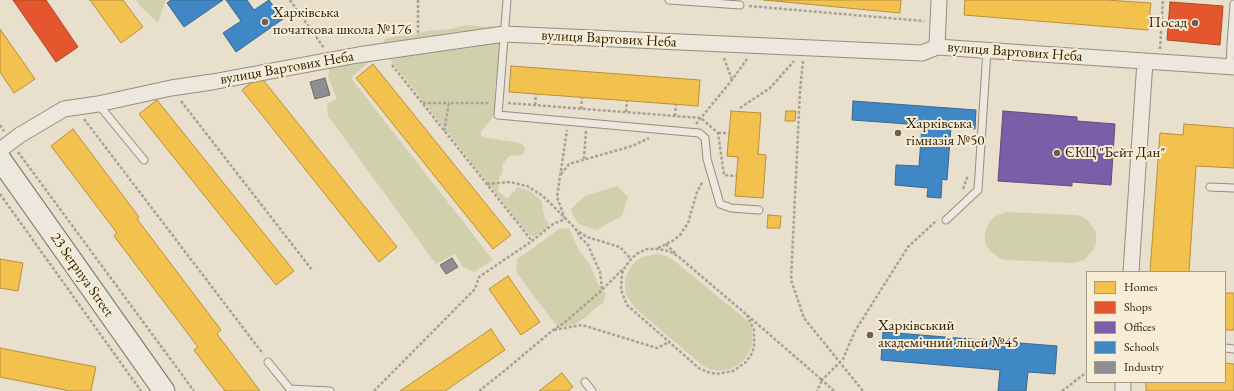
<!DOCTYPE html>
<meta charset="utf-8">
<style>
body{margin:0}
#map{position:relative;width:1234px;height:391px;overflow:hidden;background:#e8dfcc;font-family:"EB Garamond",serif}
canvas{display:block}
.legend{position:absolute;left:1086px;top:271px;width:140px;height:112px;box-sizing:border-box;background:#f8edd6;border:1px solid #a89982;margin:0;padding:5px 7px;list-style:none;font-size:12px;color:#2f1c04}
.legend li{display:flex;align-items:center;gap:8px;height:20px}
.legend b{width:20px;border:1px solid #a89982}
</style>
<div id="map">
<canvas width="1234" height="391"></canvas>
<ul class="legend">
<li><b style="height:11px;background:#f2c14e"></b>Homes</li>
<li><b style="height:11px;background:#e4572e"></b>Shops</li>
<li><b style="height:11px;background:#7b5ea7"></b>Offices</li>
<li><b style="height:11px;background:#3f88c5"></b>Schools</li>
<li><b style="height:11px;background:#8d8d92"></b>Industry</li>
</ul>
</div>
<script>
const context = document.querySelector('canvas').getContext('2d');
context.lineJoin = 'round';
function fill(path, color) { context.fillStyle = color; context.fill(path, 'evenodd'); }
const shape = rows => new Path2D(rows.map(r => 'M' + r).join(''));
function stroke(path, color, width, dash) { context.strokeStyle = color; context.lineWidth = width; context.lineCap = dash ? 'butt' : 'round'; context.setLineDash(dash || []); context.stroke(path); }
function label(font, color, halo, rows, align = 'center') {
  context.font = font + ' "EB Garamond",serif'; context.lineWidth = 4; context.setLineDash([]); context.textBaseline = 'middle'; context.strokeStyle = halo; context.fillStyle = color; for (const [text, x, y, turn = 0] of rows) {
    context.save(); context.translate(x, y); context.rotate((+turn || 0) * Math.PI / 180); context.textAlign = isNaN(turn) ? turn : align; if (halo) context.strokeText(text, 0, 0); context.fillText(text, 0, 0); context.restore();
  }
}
fill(shape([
 [136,0,166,0,158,23,140,6],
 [467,25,483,27,494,26,500,30,502,38,495,89,495,109,493,117,481,132,481,136,482,137,521,143,525,148,523,155,509,156,502,165,503,171,499,179,498,191,507,199,518,187,530,191,541,200,545,219,549,223,547,228,534,237,530,235,520,224,385,53,381,47,385,39,396,36,414,35,427,31,451,29],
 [373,58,351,78,493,260,474,272,462,266,455,254,436,264,328,116,327,104,337,99,328,76,330,67],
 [617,186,628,197,622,216,596,230,579,224,573,216,571,209,585,196],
 [1006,212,1077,215,1083,217,1088,221,1096,232,1096,244,1093,250,1085,259,1075,263,1006,260,1001,259,990,251,985,243,985,233,989,222,994,217],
 [569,228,579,250,590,265,598,284,606,294,603,303,595,308,586,317,574,325,558,327,549,316,516,272,517,259,540,243,559,229],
 [656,254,666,256,673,260,748,321,752,329,752,346,745,359,738,365,730,369,719,371,711,370,703,366,635,308,630,301,626,294,625,285,626,276,630,268,635,262,642,257]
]), '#d1d0ac');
const homes = shape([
 [90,0,123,0,143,27,121,43,90,0],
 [764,0,901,0,900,13,764,0],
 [965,0,1106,0,1151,3,1148,30,964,15,965,0],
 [0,29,35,79,14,93,0,72,0,29],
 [373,64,511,235,493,249,356,78,373,64],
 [511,66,700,80,698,106,509,92,511,66],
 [260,76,397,247,379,262,242,90,260,76],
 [157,100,294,271,276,285,139,114,157,100],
 [731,111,761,113,758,154,766,155,763,198,735,196,738,157,727,156,731,111],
 [786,111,796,111,795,121,785,121,786,111],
 [1184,124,1234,128,1234,168,1196,166,1189,272,1150,272,1160,133,1183,135,1184,124],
 [73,129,139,217,137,219,221,330,217,334,260,391,225,391,194,350,198,347,114,236,117,233,51,146,73,129],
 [768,215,781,216,780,228,767,228,768,215],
 [0,259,23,263,18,291,0,288,0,259],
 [508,276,540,322,521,335,489,289,508,276],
 [1225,293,1234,293,1234,330,1225,330,1225,293],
 [491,329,505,350,445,391,400,391,491,329],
 [0,348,96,367,91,391,70,391,0,377,0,348],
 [1225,363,1234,364,1234,391,1146,391,1146,382,1225,382,1225,363],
 [562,373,573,387,568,391,539,391,562,373]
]);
fill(homes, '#f2c14e');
stroke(homes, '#b89038', 1);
const shops = shape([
 [13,0,46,0,78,47,56,62,13,0],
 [1170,2,1223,6,1220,45,1167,40,1170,2]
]);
fill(shops, '#e4572e');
stroke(shops, '#ae4521', 1);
const offices = shape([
 [1003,111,1077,117,1077,121,1115,124,1111,185,1072,182,1072,186,998,181,1003,111]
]);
fill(offices, '#7b5ea7');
stroke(offices, '#644a76', 1);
const schools = shape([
 [171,0,223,0,184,27,167,3,171,0],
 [226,0,247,0,254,10,269,0,283,19,236,52,223,33,241,21,226,0],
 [853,101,976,110,975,129,951,127,947,180,942,179,941,198,927,197,928,188,895,185,896,165,919,166,922,125,852,120,853,101],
 [883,332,1057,346,1055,374,1028,372,1026,391,998,391,1000,370,881,360,883,332]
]);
fill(schools, '#3f88c5');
stroke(schools, '#3a688b', 1);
const industry = shape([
 [325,78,330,95,315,99,310,82,325,78],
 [452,258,458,267,446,274,440,265,452,258]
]);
fill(industry, '#8d8d92');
stroke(industry, '#716b67', 1);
const lane = shape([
 [507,0,498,115,699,133,705,138,707,159,720,204,731,208,759,210],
 [669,0,740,5],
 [1230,67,1231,44,1234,4],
 [98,104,144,160],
 [1210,187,1234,188],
 [946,220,978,190,987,50],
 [1225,348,1234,349],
 [268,362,290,389,330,391],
 [585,382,592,391]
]);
const street = shape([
 [937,47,939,0],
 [0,150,20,135,64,109,98,104,171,88,212,82,358,55,504,34,922,53,937,47,1234,67],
 [1131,272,1145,61],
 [1123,391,1123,382]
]);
const secondary = shape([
 [0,159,164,391]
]);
stroke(lane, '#958e80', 9);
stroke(street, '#958e80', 17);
stroke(secondary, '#7b7366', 23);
stroke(shape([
 [290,0,324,48],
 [749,6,924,21],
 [418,33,418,0],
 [1160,49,1163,0],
 [724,58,732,80],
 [803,61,800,91,791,280,804,318,863,391],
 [392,65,532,241],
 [181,101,312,270],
 [423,103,449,103],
 [508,103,701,118,718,133,724,175,736,176],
 [535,105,536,94],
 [740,108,770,88,794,61],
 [581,109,582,97],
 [626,112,627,101],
 [675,116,676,104],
 [84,119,263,354],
 [696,124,732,80,747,59],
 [0,125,4,131],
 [444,131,449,103,490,103],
 [718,133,729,133],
 [18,152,194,391],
 [584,159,586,131],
 [561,174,569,164,632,146,649,138],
 [487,184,510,182,527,186,543,196,575,228,581,238,588,245,600,272,602,289],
 [963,189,968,175],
 [0,194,141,391],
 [575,229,587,237,620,247,631,259],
 [666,244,676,254],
 [658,248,674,240,680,235,688,223,697,192,703,181],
 [747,315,754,330,754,347,751,355,746,362,733,371,716,374,708,372,700,369,627,305,621,290,622,274,625,267,631,259,638,253,647,249,657,249,669,251,679,257,747,315,822,380,817,391],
 [554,330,582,325,657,348,669,342],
 [374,391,475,289,479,277,532,241,553,224,565,219,557,197,567,130],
 [479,391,503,372,553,330,564,323,602,290,623,269],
 [834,391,822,380,843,359,855,331,908,247,937,220],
 [1062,391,1087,372]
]), '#a7a197', 2.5, [3, 2]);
stroke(lane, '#ece8de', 7);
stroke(street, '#ece8de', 15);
stroke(secondary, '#ece8de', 21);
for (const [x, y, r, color] of [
 [265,22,4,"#70604a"],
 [1195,23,4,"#70604a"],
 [898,133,4,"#70604a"],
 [1057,153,4,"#70604a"],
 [870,335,4,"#70604a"]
]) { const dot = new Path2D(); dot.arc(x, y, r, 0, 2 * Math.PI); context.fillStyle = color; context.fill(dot); stroke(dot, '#f8edd6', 1.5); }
label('15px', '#2f1c04', '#f8edd6', [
 ["Харківська",273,13],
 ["початкова школа №176",273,30],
 ["Посад",1187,23,"right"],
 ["Харківська",906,124],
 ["гімназія №50",906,141],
 ["ЄКЦ \"Бейт Дан\"",1065,153],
 ["Харківський",878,326],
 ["академічний ліцей №45",878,343]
], 'left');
label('15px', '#2f1c04', '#f8edd6', [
 ["вулиця Вартових Неба",609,39,3],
 ["вулиця Вартових Неба",1015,52,4],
 ["вулиця Вартових Неба",287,68,-10],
 ["23 Serpnya Street",82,275,55]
]);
</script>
